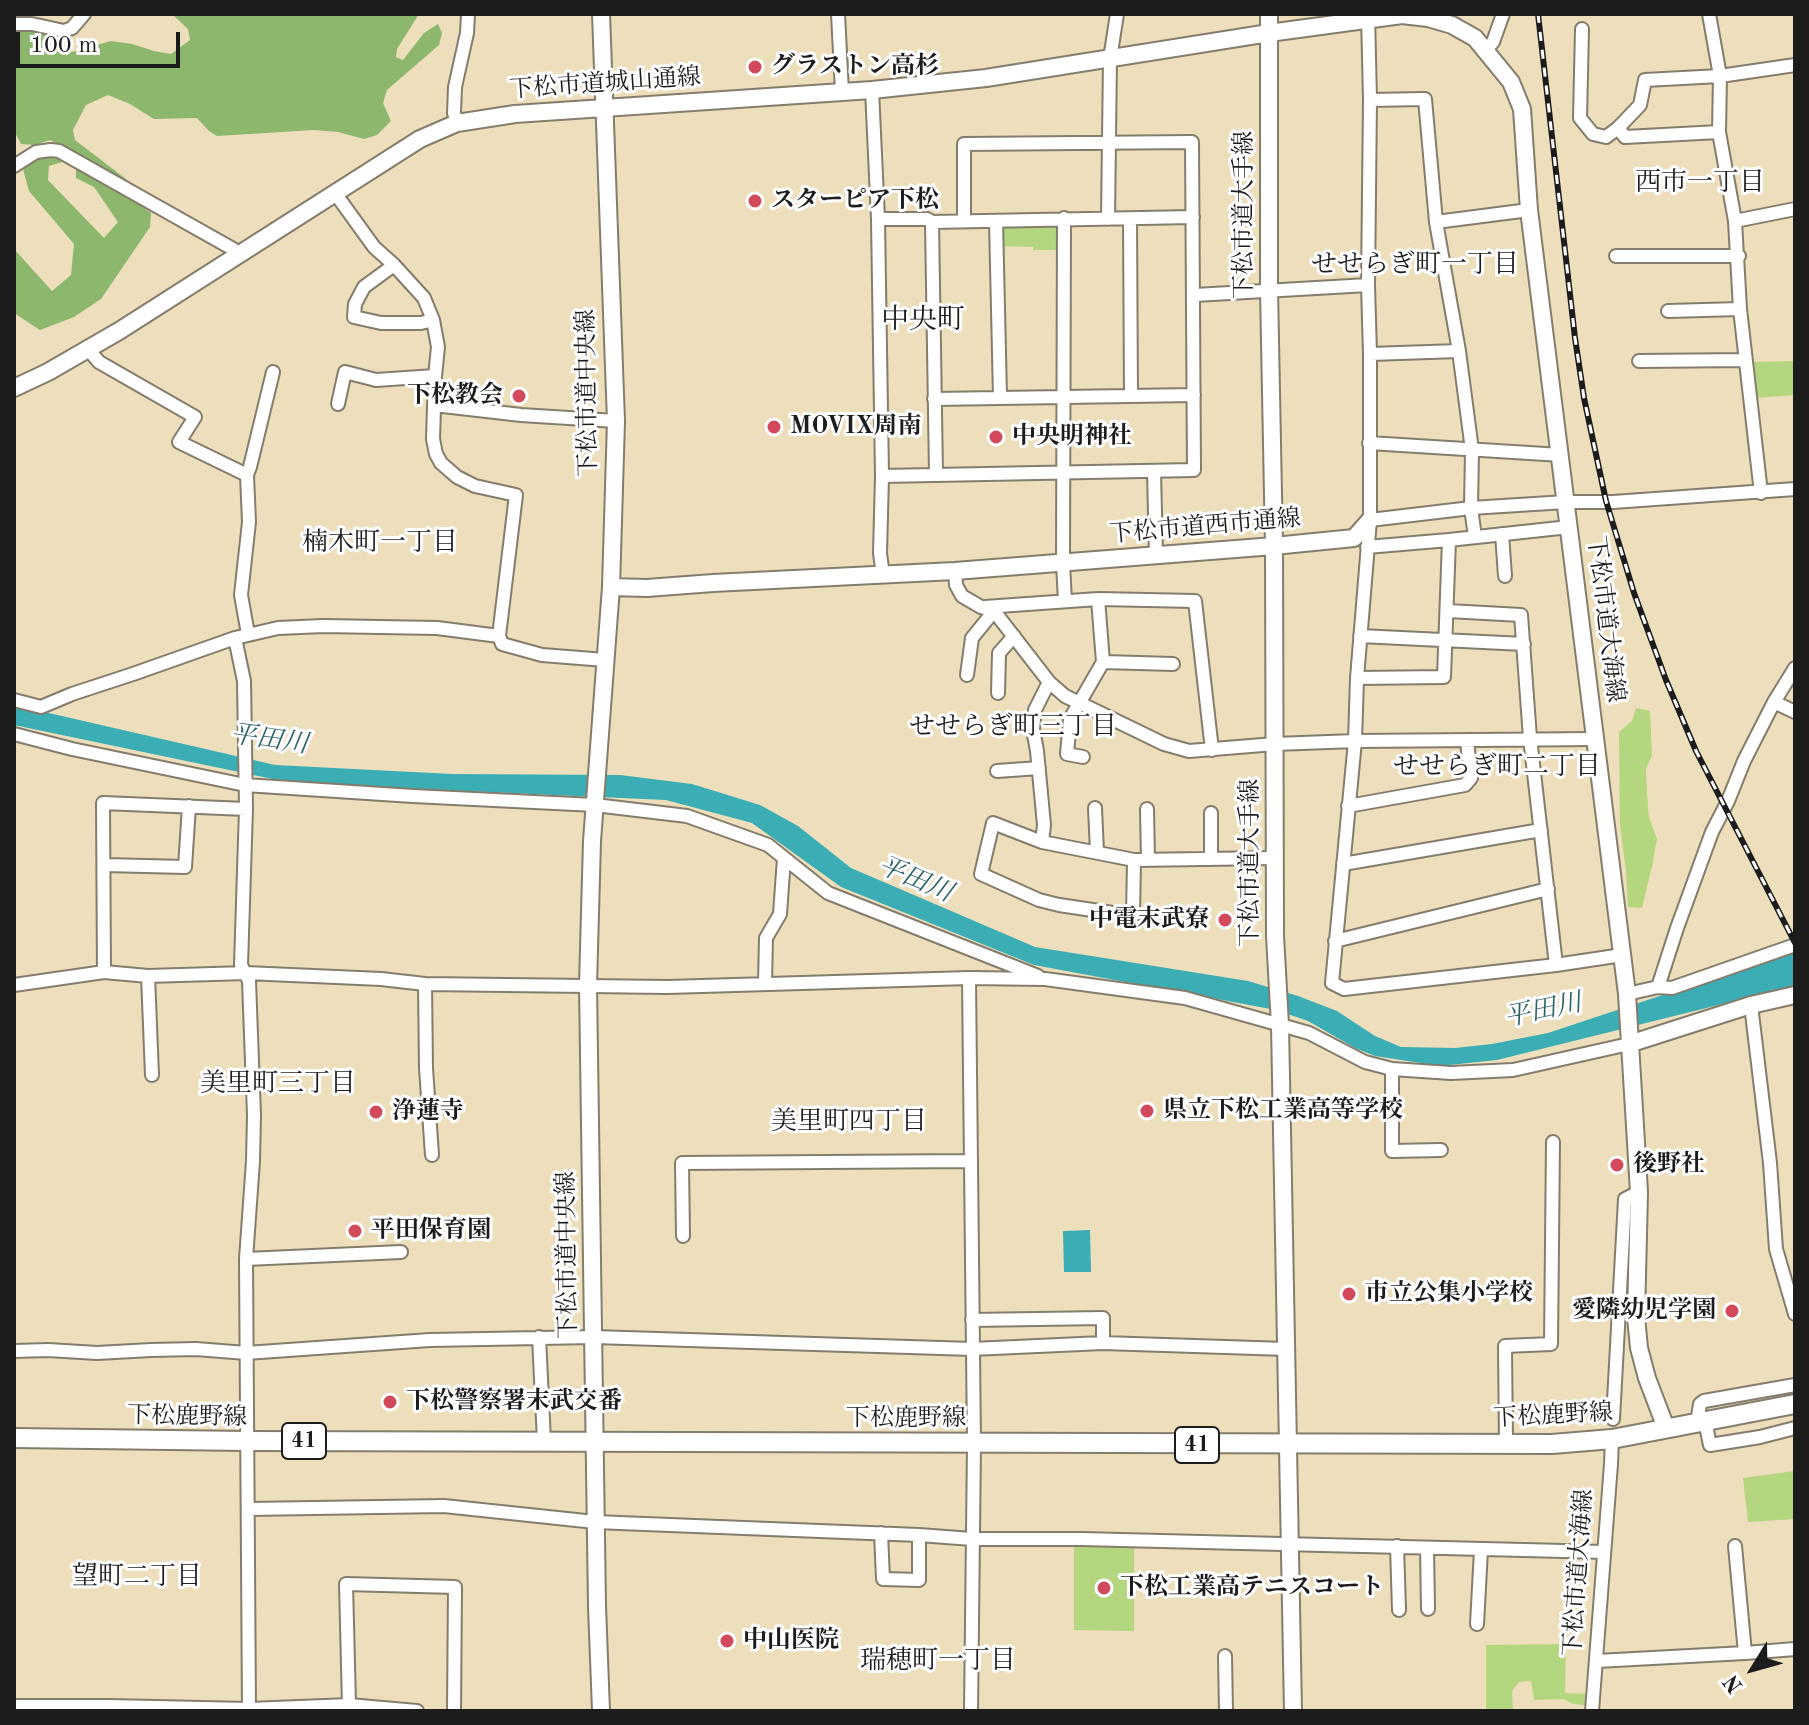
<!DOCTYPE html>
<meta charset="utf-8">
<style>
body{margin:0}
#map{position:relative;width:1809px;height:1725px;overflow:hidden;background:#eddebc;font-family:"Old Standard TT",serif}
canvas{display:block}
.frame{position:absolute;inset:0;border:16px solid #1c1c1c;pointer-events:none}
.north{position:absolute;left:1713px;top:1629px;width:80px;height:80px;-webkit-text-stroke:6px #fff;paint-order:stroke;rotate:233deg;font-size:22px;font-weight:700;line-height:32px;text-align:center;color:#1c1c1c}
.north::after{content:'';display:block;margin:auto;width:28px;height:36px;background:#1c1c1c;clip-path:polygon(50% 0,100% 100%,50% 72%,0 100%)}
.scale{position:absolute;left:16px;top:32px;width:164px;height:36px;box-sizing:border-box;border:4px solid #1c1c1c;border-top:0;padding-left:10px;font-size:24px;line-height:28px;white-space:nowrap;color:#1c1c1c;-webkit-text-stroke:6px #fff;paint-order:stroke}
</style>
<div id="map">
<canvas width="1809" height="1725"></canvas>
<div class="frame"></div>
<div class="north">N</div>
<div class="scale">100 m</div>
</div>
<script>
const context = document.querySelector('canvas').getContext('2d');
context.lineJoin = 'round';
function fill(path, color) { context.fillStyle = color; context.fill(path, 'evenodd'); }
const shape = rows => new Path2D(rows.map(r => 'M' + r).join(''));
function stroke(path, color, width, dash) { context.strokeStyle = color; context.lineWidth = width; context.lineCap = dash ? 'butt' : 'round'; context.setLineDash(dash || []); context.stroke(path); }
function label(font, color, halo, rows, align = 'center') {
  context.font = font + ' "Old Standard TT","Noto Serif JP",serif'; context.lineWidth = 6; context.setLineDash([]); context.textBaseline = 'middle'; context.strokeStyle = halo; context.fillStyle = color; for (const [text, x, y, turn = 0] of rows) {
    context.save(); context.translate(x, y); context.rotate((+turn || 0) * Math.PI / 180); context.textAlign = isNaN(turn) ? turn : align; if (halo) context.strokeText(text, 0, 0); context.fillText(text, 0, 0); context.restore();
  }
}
fill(shape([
 [1058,223,1059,250,1033,250,1033,247,1001,246,1001,225],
 [1795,361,1795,395,1753,398,1752,362],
 [1636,708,1650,711,1652,755,1646,769,1647,794,1649,817,1657,839,1652,866,1642,908,1628,907,1626,871,1620,825,1619,732,1632,721],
 [1795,1471,1795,1519,1748,1522,1743,1478],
 [1074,1544,1134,1545,1134,1631,1074,1630],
 [1566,1644,1565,1693,1588,1694,1587,1705,1573,1704,1563,1699,1534,1700,1531,1681,1519,1682,1512,1691,1513,1711,1486,1711,1486,1645]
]), '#b3d67f');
fill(shape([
 [14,14,28,14,37,29,52,32,72,52,111,41,132,44,154,51,171,54,190,40,188,29,172,14,419,14,397,49,396,57,403,60,424,33,438,24,442,33,439,45,387,90,383,103,391,121,377,135,364,139,338,132,314,130,217,136,209,131,197,118,154,119,130,104,108,95,86,105,73,130,75,140,126,179,128,196,151,213,150,227,101,299,74,317,40,330,14,313,14,249,52,291,71,275,74,244,29,191,23,169,34,160,55,154,62,162,49,166,48,180,104,238,118,222,94,187,76,178,76,153,50,140,35,145,21,144,14,131]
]), '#8eb76e');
fill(shape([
 [14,705,275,765,452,774,620,775,692,784,760,805,798,826,851,868,1035,947,1248,981,1298,996,1337,1011,1375,1036,1401,1047,1455,1048,1492,1044,1548,1033,1795,951,1795,986,1497,1060,1440,1066,1375,1056,1355,1048,1308,1021,1276,1010,1034,965,841,887,752,823,666,800,397,788,282,781,14,725],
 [1090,1230,1091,1272,1064,1272,1063,1231]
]), '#3badb4');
stroke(shape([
 [1791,1711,1795,1710]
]), '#3badb4', 3);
const street = shape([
 [838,14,842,92],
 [1368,14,1370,100,1368,285,1370,354,1370,520,1357,678,1355,741,1332,983,1344,989,1556,965,1530,738,1521,615,1448,611],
 [1709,14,1720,76,1719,132,1735,221,1740,309,1761,493],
 [14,24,32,24,64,31,72,28,84,14],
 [1582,29,1580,118,1593,134,1606,137,1618,128,1640,105,1645,80,1720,76,1795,65],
 [1486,50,1493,42,1503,14],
 [872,90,878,219,882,476,880,553,883,576],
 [1370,100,1425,99,1436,222,1459,351,1472,450,1471,508,1475,537],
 [457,123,454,113,455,87,467,33,468,14],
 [1618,128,1625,137,1719,132],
 [14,166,36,152,51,150,59,151,233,249,238,256],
 [335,193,374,247,394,265,424,298,433,320,438,347,435,376,433,439,436,454,441,463,457,477,475,486,516,495,499,636,502,644,542,655,605,660],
 [1064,218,1063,564,1065,601],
 [878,219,927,219,932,222,1193,217],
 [1108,219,1110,59,1117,14],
 [1130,219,1131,395],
 [996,221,1000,397],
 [1735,221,1795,209],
 [932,222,936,474],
 [1436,222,1529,210],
 [1616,256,1739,256],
 [394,265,364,287,355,304,354,317,381,323,421,323,433,320],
 [1195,295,1368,285],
 [1668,311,1740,309],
 [88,349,99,362,195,417,179,442,247,475],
 [1370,354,1459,351],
 [1639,361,1746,360],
 [934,399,1194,395],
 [338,404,345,372,376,380,435,376],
 [434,405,521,415,616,421],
 [1369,443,1561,455],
 [1154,471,1156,556],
 [882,476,1194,470,1192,142,964,144,964,220],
 [1370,520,1471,508,1566,502,1613,502,1795,489],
 [1502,534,1505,576],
 [1367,547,1449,540],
 [955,571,956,585,962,596,981,607,994,611,1049,682,1065,696,1164,744,1189,751,1275,744,1355,741,1596,739],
 [985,607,1098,599,1195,601,1212,750],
 [248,634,241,595,249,522,247,475,250,467,273,372],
 [1360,636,1524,644],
 [235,638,244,681,246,809,241,965,249,981,254,1115,253,1161,246,1259,249,1711],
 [1103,662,1173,664],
 [967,675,972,638,994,611],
 [1357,678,1444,677,1449,540,1569,527],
 [998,693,999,653,1014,636],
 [14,700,41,707,72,694,133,674,235,638,278,628,323,626,437,628,499,636],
 [1774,702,1795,712],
 [14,734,72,749,245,785,413,796,595,805,687,816,768,845,828,893,1038,976],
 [1083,757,1067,754,1070,719,1103,662,1098,599],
 [997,771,1039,768],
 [1348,806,1465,785,1471,778,1467,741],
 [1095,808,1097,852],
 [1147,809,1148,860],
 [1042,842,1044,825,1037,751,1033,729,1035,710,1049,682],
 [1211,859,1211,813],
 [1134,860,1133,916,1059,905,1039,900,981,874,993,823,1042,842,1134,860,1274,858],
 [1343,864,1541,830],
 [105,865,185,867,189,806],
 [1335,941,1548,889],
 [1556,965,1622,955],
 [104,972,103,803,246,809],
 [148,976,152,1075],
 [969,978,974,1444,971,1711],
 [765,983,766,938,780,914,784,858],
 [425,984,426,1068,432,1155],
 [14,985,104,972,148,976,246,973,381,979,425,984,668,987,969,978,1045,979,1185,998,1309,1033,1365,1062,1392,1069,1451,1073,1513,1070,1629,1044],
 [1658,987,1677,928,1712,832,1728,801,1744,761,1774,702,1795,668],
 [1627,994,1658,987,1672,988,1795,945],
 [1751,1005,1770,1163,1776,1249,1795,1314],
 [1392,1069,1392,1151,1441,1150],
 [683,1236,682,1163,970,1161],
 [246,1259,401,1252],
 [972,1320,1103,1318,1103,1343],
 [539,1337,544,1441],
 [14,1351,48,1350,97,1353,151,1350,196,1349,246,1353,430,1340,594,1337,972,1349,1103,1343,1286,1349],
 [1613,1419,1625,1199,1639,1192],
 [1705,1421,1710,1445,1760,1437,1795,1428],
 [1697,1423,1700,1404,1704,1401,1795,1385],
 [1506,1444,1505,1346,1551,1344,1553,1142],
 [249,1509,444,1506,595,1522,919,1535,972,1539,1081,1539,1604,1552],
 [881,1533,883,1579,919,1580,919,1535],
 [1397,1546,1399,1610],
 [1735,1546,1745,1653],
 [1427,1548,1428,1609],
 [1477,1624,1481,1550],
 [1225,1656,1226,1711],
 [1597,1661,1745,1653,1795,1649],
 [349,1705,346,1584,455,1587,454,1711],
 [14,1706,108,1706,249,1709,349,1705,417,1711],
 [1592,1711,1611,1464,1612,1439]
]);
const secondary = shape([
 [601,14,616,421,611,587,592,841,588,985,597,1606,601,1711],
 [1269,14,1269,289,1274,546,1275,936,1280,1025,1293,1711],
 [14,388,48,372,119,331,420,139,457,123,515,114,872,90,986,78,1269,33,1402,15,1428,18,1452,25,1475,38,1511,82,1522,109,1529,210,1627,994,1639,1192,1636,1317,1639,1348,1647,1378,1666,1428],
 [611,587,647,588,713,583,955,571,1274,546,1354,538,1370,520],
 [1629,1044,1751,1005,1795,995]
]);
const primary = shape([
 [14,1438,246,1441,1552,1444,1612,1439,1795,1404]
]);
stroke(street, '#847d6c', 16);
stroke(secondary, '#847d6c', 20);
stroke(primary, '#847d6c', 22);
stroke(street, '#fff', 12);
stroke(secondary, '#fff', 16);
stroke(primary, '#fff', 18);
const rail = shape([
 [1538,14,1575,338,1584,398,1606,501,1634,593,1666,680,1696,751,1795,943]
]);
stroke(rail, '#1c1c1c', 6);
stroke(rail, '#fff', 3, [9]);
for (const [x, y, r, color] of [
 [755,67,8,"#d1495b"],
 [755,201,8,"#d1495b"],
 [519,396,8,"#d1495b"],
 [774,427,8,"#d1495b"],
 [996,437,8,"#d1495b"],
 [1225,920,8,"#d1495b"],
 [1147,1111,8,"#d1495b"],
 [376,1112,8,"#d1495b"],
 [1617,1165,8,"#d1495b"],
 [355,1231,8,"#d1495b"],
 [1349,1294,8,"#d1495b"],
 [1732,1311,8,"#d1495b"],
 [390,1402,8,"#d1495b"],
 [1104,1588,8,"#d1495b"],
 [727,1641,8,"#d1495b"]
]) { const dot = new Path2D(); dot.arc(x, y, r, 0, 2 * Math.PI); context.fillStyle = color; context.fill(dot); stroke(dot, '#fff', 3); }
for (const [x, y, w] of [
 [304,1441,44],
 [1197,1445,44]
]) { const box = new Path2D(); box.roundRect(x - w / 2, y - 18, w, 36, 6); context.fillStyle = '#fff'; context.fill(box); stroke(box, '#1c1c1c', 2); }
label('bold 22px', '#1c1c1c', null, [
 ["41",304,1441],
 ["41",1197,1445]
]);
label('bold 24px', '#1c1c1c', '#fff', [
 ["グラストン高杉",771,67],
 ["スターピア下松",771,201],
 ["下松教会",503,396,"right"],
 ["MOVIX周南",790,427],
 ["中央明神社",1012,437],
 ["中電末武寮",1209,920,"right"],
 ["県立下松工業高等学校",1163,1111],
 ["浄蓮寺",392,1112],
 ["後野社",1633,1165],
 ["平田保育園",371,1231],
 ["市立公集小学校",1365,1294],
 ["愛隣幼児学園",1716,1311,"right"],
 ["下松警察署末武交番",406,1402],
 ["下松工業高テニスコート",1120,1588],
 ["中山医院",743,1641]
], 'left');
label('24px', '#1c1c1c', '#fff', [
 ["下松市道城山通線",605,84,-4],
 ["下松市道大手線",1245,215,-90],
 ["下松市道中央線",588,393,-91],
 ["下松市道西市通線",1205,527,-5],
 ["下松市道大海線",1605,619,83],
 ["下松市道大手線",1251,863,-90],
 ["下松市道中央線",568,1255,-91],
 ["下松鹿野線",1553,1416,-3],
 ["下松鹿野線",187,1417,1],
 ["下松鹿野線",906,1419],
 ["下松市道大海線",1579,1573,-86]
]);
label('26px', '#1c1c1c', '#fff', [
 ["西市一丁目",1700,183],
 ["せせらぎ町一丁目",1415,265],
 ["楠木町一丁目",380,543],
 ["せせらぎ町三丁目",1013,727],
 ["せせらぎ町二丁目",1497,767],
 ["美里町三丁目",278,1084],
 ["美里町四丁目",849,1122],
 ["望町二丁目",137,1577],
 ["瑞穂町一丁目",938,1661]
]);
label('italic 26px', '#2c6468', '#fff', [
 ["平田川",269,740,8],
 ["平田川",915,880,23],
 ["平田川",1543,1011,-12]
]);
label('28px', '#1c1c1c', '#fff', [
 ["中央町",923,321]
]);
</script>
